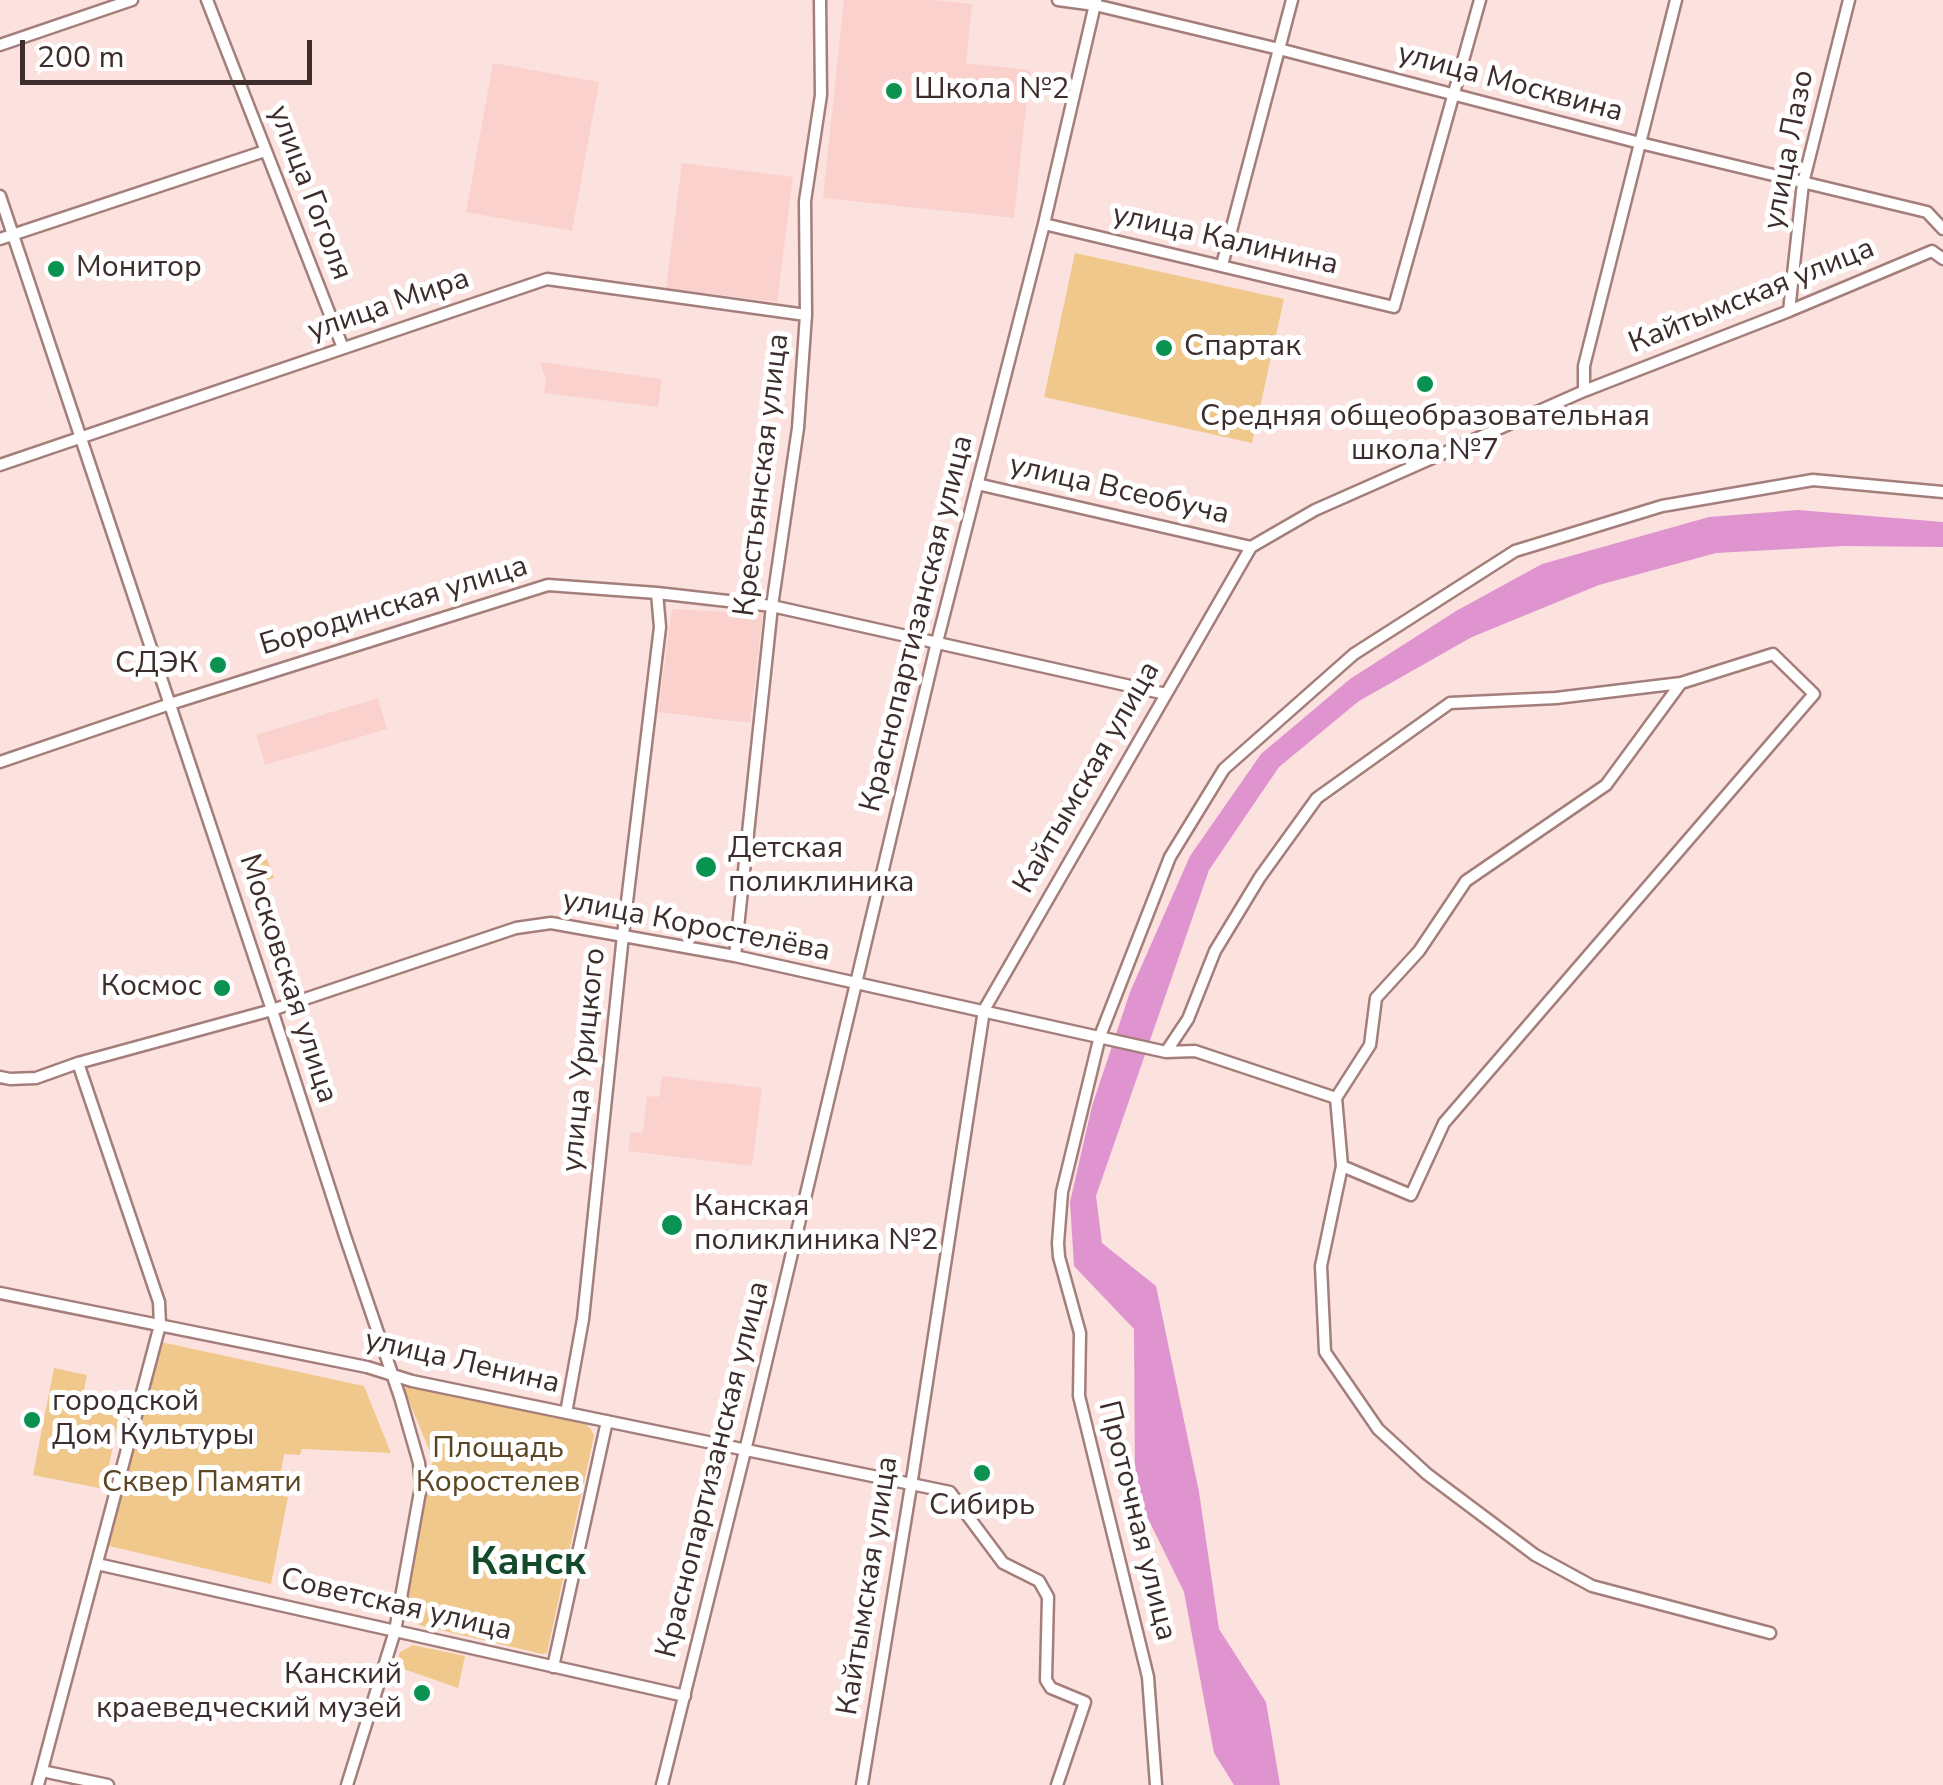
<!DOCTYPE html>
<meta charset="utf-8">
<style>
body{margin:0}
#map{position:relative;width:1943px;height:1785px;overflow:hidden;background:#fce2df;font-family:"Nunito Sans",sans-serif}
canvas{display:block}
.scale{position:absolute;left:20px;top:40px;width:292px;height:45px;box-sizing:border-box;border:5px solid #3d2d2c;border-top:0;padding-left:12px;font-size:30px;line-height:35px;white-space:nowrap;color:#3d2d2c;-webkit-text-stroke:8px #fff;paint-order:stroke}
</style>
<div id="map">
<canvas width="1943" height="1785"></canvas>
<div class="scale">200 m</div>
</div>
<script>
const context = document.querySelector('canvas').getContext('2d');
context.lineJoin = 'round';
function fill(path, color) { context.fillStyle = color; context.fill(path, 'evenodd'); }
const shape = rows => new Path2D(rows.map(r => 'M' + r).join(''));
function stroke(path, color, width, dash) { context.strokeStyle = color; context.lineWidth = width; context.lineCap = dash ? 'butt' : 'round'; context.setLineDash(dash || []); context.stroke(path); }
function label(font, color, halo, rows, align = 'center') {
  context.font = font + ' "Nunito Sans",sans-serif'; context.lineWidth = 10; context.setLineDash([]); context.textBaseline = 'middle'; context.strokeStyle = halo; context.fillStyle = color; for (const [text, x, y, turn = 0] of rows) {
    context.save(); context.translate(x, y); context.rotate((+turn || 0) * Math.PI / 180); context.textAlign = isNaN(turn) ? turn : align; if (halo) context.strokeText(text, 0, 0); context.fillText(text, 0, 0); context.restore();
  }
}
fill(shape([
 [844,0,935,0,972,4,966,63,1030,70,1014,218,823,198],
 [493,63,599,82,572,231,466,212],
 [682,163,793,177,777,302,666,288],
 [540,362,662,379,658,407,544,393,546,381],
 [672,609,763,614,750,723,658,712],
 [378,698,387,729,265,765,256,735],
 [662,1076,762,1088,752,1166,628,1151,631,1132,643,1133,647,1096,659,1097]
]), '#fad1cd');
fill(shape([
 [1075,253,1284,299,1252,443,1044,397],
 [267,859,274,878,248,886,242,867],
 [161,1342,364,1386,391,1453,302,1449,300,1455,284,1454,277,1495,288,1497,271,1584,109,1546],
 [54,1368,87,1375,80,1409,119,1416,104,1489,33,1475],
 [411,1384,580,1419,591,1429,594,1436,547,1653,542,1654,419,1625,412,1621,407,1614,406,1604,433,1459,404,1389],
 [413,1645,465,1656,458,1688,395,1666,400,1652]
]), '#f1c88c');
fill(shape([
 [1798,510,1943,522,1943,547,1844,546,1716,553,1599,585,1472,637,1359,701,1279,767,1209,870,1096,1196,1102,1243,1156,1286,1199,1492,1219,1629,1266,1702,1280,1785,1234,1785,1214,1753,1184,1592,1135,1492,1134,1329,1074,1266,1070,1202,1092,1106,1130,992,1190,856,1261,754,1350,679,1456,611,1542,564,1709,517]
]), '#df94cf');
const minor = shape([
 [207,0,343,348],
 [1058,0,1095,5,1279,49,1640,143,1927,212,1943,229],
 [0,45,132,0],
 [0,196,272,1010,345,1236,400,1397,419,1463,421,1486,395,1631,347,1785],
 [1044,224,1394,307,1480,0],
 [0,239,265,151],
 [1222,265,1292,0],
 [1789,311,1803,183,1849,0],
 [1584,391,1584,366,1676,0],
 [0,465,547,279,806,315],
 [977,484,1251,547],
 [0,762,170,704,548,585,657,593,772,606,1166,694],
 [735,956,772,606,798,428,806,315,805,201,821,95,820,0],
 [1166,1052,1188,1019,1215,951,1260,877,1317,798,1450,703,1556,698,1681,683],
 [0,1077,10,1079,36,1078,78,1063,272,1010,516,928,551,923,735,956,1166,1052,1195,1051,1336,1098],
 [1342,1166,1411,1195,1444,1123,1814,694,1773,654,1681,683,1606,785,1466,881,1419,951,1376,998,1370,1045,1336,1098,1342,1166,1321,1266,1325,1352,1378,1429,1427,1474,1535,1555,1592,1586,1770,1633],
 [0,1293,367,1367,412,1381,950,1492,1003,1563,1039,1581,1048,1597,1046,1680,1051,1688,1085,1702,1057,1785],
 [566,1413,583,1319,623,935,660,627,657,593],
 [97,1564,685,1696],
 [553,1667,607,1421],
 [42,1771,108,1785],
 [38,1785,160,1325,159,1302,78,1063],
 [662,1785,745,1451,937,642,1044,224,1096,0],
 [862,1785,911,1486,984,1010,1251,547,1315,510,1584,391,1789,311,1932,251,1943,259],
 [1156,1785,1148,1677,1079,1396,1080,1333,1059,1257,1058,1243,1062,1192,1100,1036,1170,857,1224,769,1354,654,1515,551,1662,506,1813,480,1943,492]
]);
stroke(minor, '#a47e7a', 15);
stroke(minor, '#fff', 10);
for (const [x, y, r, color] of [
 [894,91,10,"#099250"],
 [56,269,10,"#099250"],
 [1164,348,10,"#099250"],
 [1425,384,10,"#099250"],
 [218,665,10,"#099250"],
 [706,867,12,"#099250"],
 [222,988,10,"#099250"],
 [672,1225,12,"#099250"],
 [32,1420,10,"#099250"],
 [982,1473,10,"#099250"],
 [422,1693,10,"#099250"]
]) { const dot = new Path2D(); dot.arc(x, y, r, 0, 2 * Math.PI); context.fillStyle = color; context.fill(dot); stroke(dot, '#fff', 4); }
label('30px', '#3d2d2c', '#fff', [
 ["улица Москвина",1510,84,15],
 ["улица Лазо",1790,150,-79],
 ["улица Гоголя",309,193,69],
 ["улица Калинина",1225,241,13],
 ["Кайтымская улица",1752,297,-22],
 ["улица Мира",389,306,-19],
 ["Крестьянская улица",763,475,-83],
 ["улица Всеобуча",1119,491,13],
 ["Бородинская улица",394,607,-17],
 ["Краснопартизанская улица",918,624,-76],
 ["Кайтымская улица",1088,778,-60],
 ["улица Коростелёва",696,927,11],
 ["Московская улица",287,979,72],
 ["улица Урицкого",585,1060,-84],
 ["улица Ленина",462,1363,13],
 ["Краснопартизанская улица",714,1470,-76],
 ["Проточная улица",1136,1521,76],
 ["Кайтымская улица",869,1586,-81],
 ["Советская улица",396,1606,13]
]);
label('30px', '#3d2d2c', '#fff', [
 ["Школа №2",914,91],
 ["Монитор",76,269],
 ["Спартак",1184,348],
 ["Средняя общеобразовательная",1425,418,"center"],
 ["школа №7",1425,452,"center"],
 ["СДЭК",198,665,"right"],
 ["Детская",728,850],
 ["поликлиника",728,884],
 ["Космос",202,988,"right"],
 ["Канская",694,1208],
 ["поликлиника №2",694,1242],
 ["городской",52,1403],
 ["Дом Культуры",52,1437],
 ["Сибирь",982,1507,"center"],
 ["Канский",402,1676,"right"],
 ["краеведческий музей",402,1710,"right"]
], 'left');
label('30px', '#5b4522', '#fff', [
 ["Площадь",498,1450],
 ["Коростелев",498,1484],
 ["Сквер Памяти",202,1484]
]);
label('bold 40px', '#124a2a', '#fff', [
 ["Канск",528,1564]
]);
</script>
